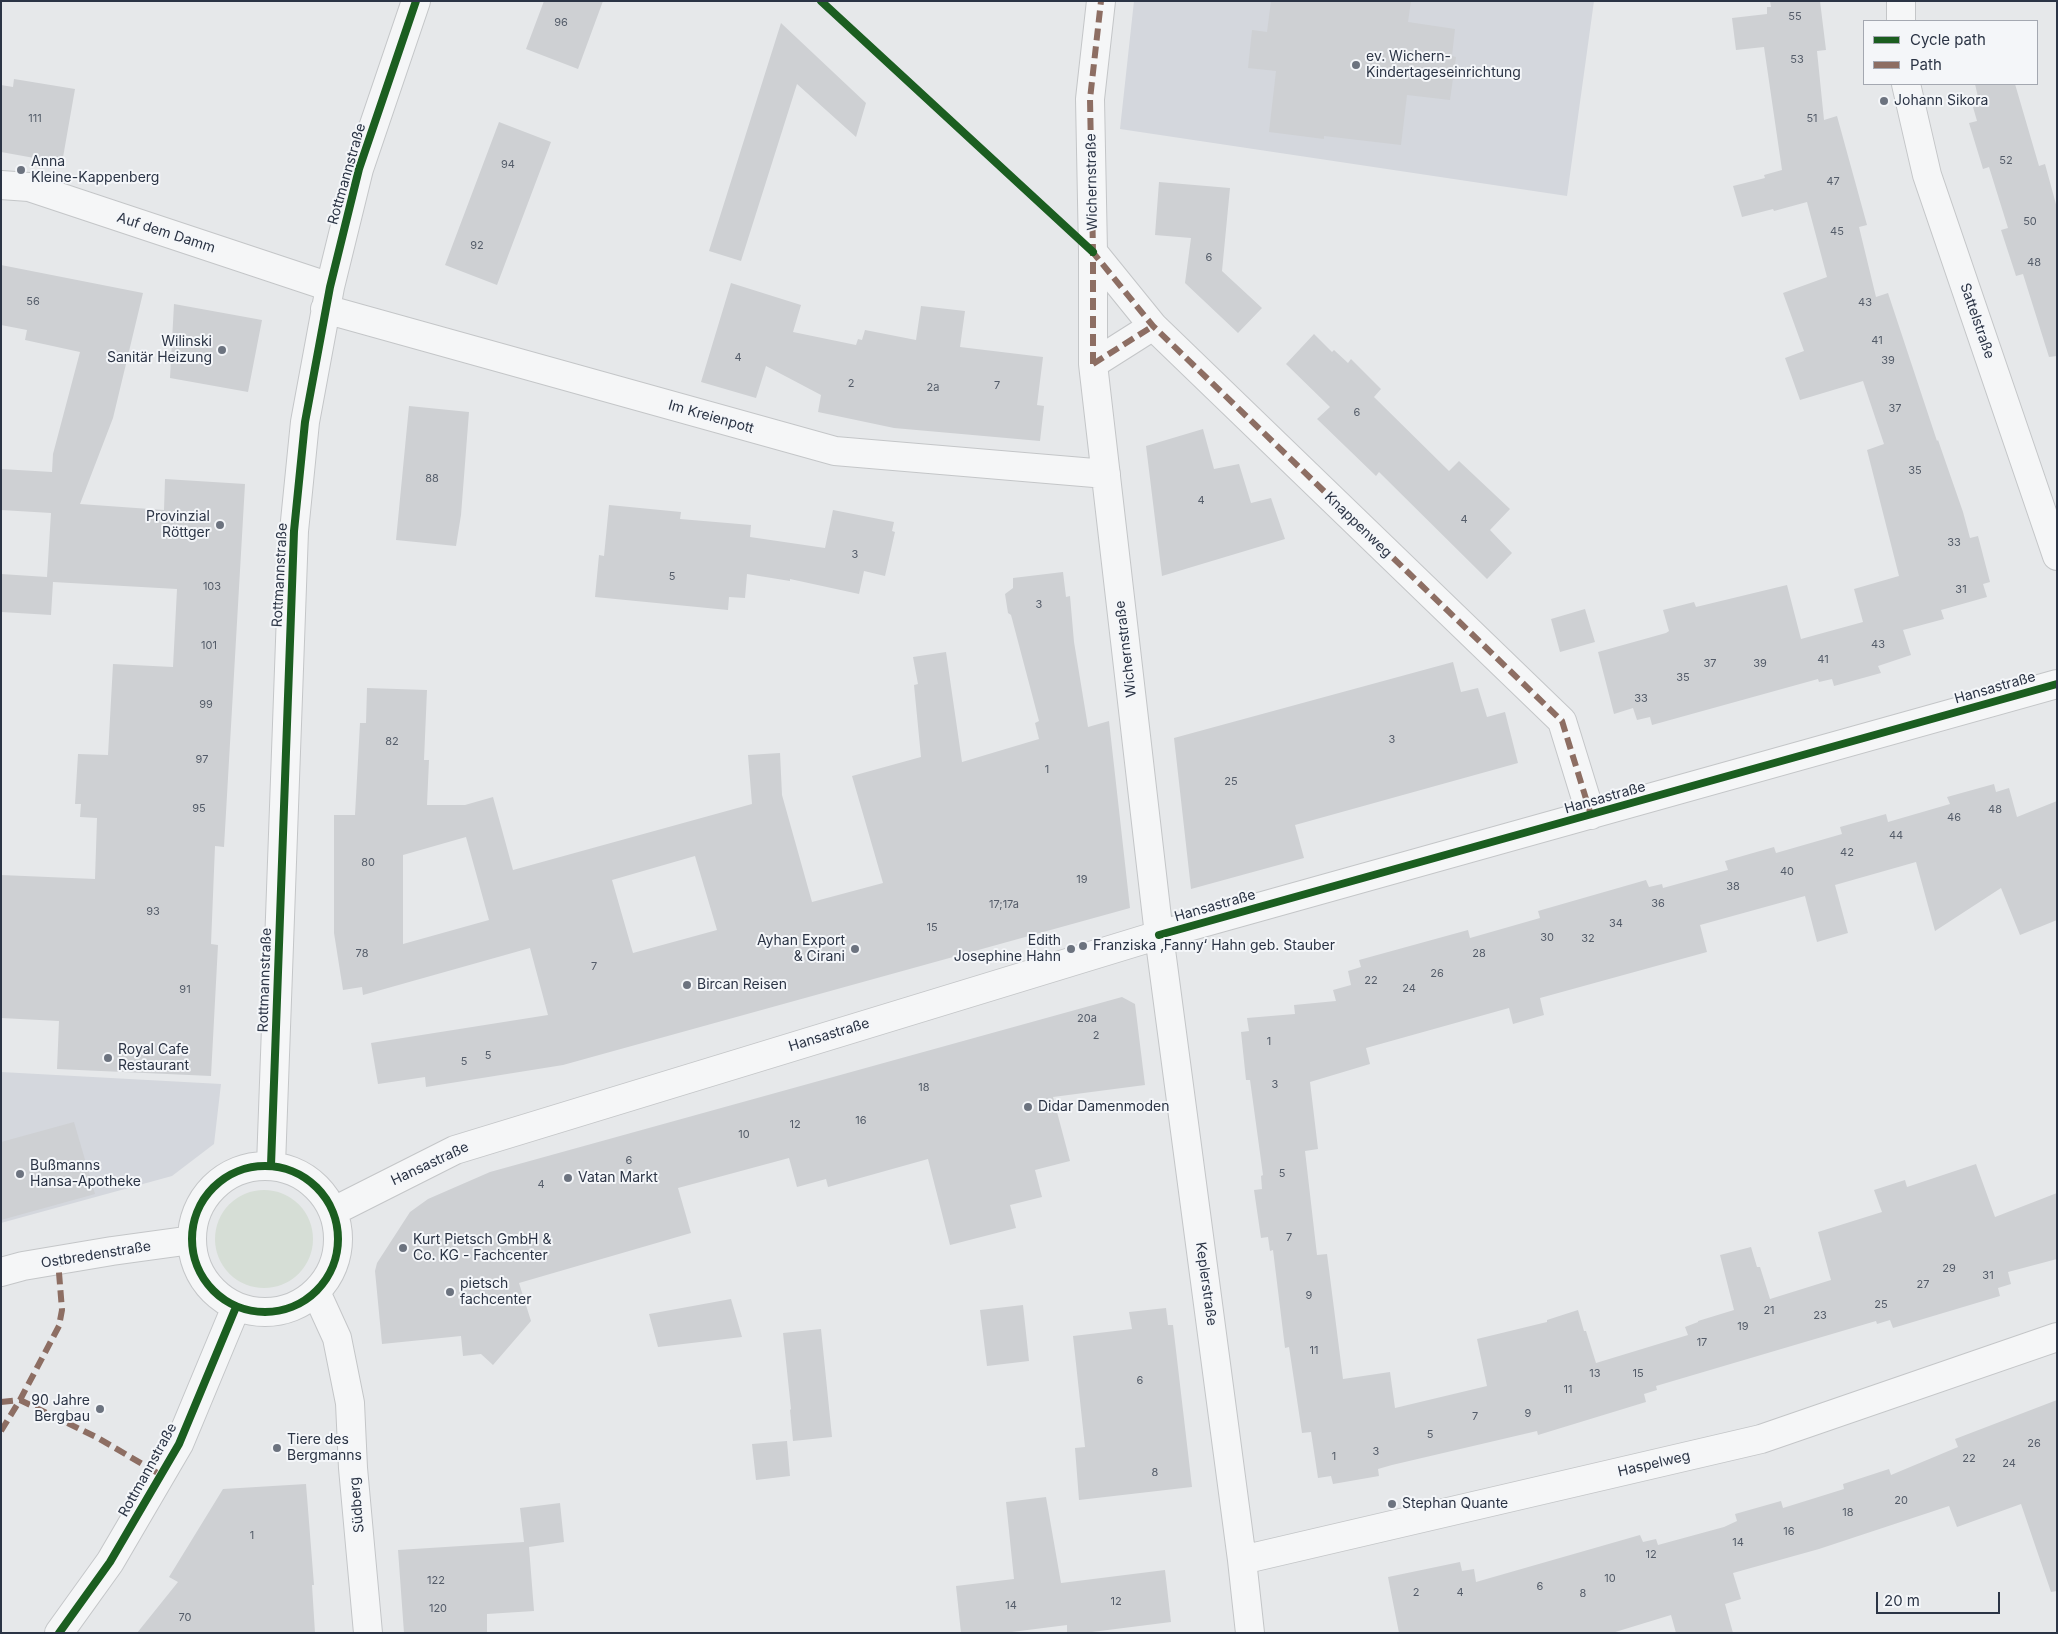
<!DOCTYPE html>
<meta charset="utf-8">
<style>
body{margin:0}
#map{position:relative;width:2058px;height:1634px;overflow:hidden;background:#e6e8ea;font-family:Inter,sans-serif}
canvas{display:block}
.frame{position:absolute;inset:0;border:2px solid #2b3445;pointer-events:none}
.legend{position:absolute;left:1863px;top:20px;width:175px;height:65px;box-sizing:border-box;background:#f4f6f9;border:1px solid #a4a8b1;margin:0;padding:6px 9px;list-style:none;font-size:15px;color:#2b3445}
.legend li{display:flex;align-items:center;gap:10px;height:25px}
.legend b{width:25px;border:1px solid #a4a8b1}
.scale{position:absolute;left:1876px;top:1592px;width:124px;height:22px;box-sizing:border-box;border:2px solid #2b3445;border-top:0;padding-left:6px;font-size:15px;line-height:18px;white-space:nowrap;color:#2b3445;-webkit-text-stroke:4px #f4f6f9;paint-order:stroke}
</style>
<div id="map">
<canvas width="2058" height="1634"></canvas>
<div class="frame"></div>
<ul class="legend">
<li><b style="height:6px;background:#1b5e20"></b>Cycle path</li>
<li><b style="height:6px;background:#8d6e63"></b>Path</li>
</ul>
<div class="scale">20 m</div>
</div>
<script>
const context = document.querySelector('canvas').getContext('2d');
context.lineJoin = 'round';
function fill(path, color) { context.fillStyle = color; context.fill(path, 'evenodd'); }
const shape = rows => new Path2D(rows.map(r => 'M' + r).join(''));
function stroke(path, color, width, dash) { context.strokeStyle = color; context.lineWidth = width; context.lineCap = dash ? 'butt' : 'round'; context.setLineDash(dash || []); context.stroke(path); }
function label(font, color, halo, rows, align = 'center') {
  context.font = font + ' Inter,sans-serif'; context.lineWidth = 4; context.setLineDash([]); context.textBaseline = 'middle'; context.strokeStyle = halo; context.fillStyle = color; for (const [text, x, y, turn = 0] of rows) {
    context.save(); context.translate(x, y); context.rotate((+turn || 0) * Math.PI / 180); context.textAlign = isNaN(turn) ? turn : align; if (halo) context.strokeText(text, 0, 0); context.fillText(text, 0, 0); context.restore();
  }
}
fill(shape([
 [1134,1,1594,1,1567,196,1120,129],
 [1,1072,221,1084,214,1144,172,1176,1,1223]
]), '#d4d7dd');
fill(shape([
 '215 1239a49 49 0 1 1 98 0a49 49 0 1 1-98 0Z'
]), '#d6ded6');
fill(shape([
 [544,1,603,1,578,69,526,49],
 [1271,1,1411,1,1408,22,1455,29,1452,56,1456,57,1450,100,1407,95,1401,145,1324,136,1324,139,1269,132,1276,71,1248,68,1252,30,1267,32],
 [1770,1,1820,1,1826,50,1817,51,1824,120,1837,116,1867,225,1859,227,1876,297,1888,293,1937,441,1938,440,1963,512,1970,538,1978,536,1990,582,1983,584,1987,597,1941,610,1944,619,1903,630,1911,655,1878,666,1881,673,1834,686,1832,679,1819,682,1818,679,1652,725,1650,717,1637,720,1633,708,1614,714,1598,652,1666,633,1669,631,1663,610,1694,602,1696,607,1787,585,1801,639,1863,622,1854,589,1899,576,1867,450,1884,444,1863,381,1800,400,1785,358,1804,351,1783,293,1827,277,1807,202,1774,211,1773,209,1742,217,1733,186,1765,178,1764,175,1782,170,1764,47,1736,50,1732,18,1767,14,1767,7,1771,7],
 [781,23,866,103,856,137,797,84,741,261,709,251],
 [14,79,75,89,62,163,1,152,1,85,13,87],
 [1975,84,2015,84,2039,166,2045,164,2057,208,2057,356,2049,357,2023,274,2016,276,2001,230,2008,228,1989,167,1983,169,1969,123,1977,121,1973,107,1980,106],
 [499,122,551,142,497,285,445,265],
 [1159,182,1230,188,1222,271,1262,308,1238,333,1185,283,1191,238,1155,235],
 [1,265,143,293,113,418,80,504,164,510,165,479,245,484,224,847,215,846,211,944,218,945,211,1076,57,1069,59,1021,1,1018,1,875,95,879,97,818,80,817,81,804,75,804,78,754,108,755,113,664,173,667,177,589,53,582,51,615,1,612,1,574,47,577,51,513,1,510,1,469,52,472,53,454,80,352,25,340,27,330,1,325],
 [731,283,801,305,793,332,856,345,858,339,862,340,865,330,916,340,921,306,965,311,960,347,1043,357,1037,405,1044,406,1040,441,894,428,818,412,821,395,766,366,756,398,701,382],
 [174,304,262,320,248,392,170,378],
 [1314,334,1332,352,1334,350,1348,363,1351,359,1381,389,1374,397,1449,471,1459,461,1510,509,1490,530,1512,553,1487,579,1379,472,1376,476,1317,419,1330,407,1286,364],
 [409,406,469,412,461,515,456,546,396,540],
 [1203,429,1214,469,1239,464,1251,503,1271,498,1285,539,1162,576,1146,446],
 [609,505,681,512,680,519,751,525,750,537,825,548,833,510,894,522,892,531,895,532,885,576,864,571,859,594,790,579,790,581,747,574,745,598,729,597,728,610,595,597,599,555,604,556],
 [1063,572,1066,597,1070,596,1074,642,1088,727,1109,721,1130,908,563,1065,426,1087,425,1077,378,1084,371,1043,548,1015,530,948,363,995,362,987,343,990,334,933,334,815,355,815,360,723,366,723,367,688,427,690,424,760,429,760,427,805,465,805,493,797,513,870,752,804,748,755,780,753,782,795,812,902,883,883,852,776,921,757,914,685,918,684,913,657,946,652,962,762,1039,739,1035,723,1039,721,1011,615,1008,613,1005,594,1013,588,1013,578],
 [466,837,489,920,403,944,403,855],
 [695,856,717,930,633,953,612,880],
 [1585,609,1595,642,1560,652,1551,619],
 [1453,662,1461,692,1478,688,1487,717,1505,712,1518,763,1295,825,1304,858,1191,889,1174,738],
 [1994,784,1996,792,2009,788,2017,817,2057,801,2057,920,2020,935,2001,888,1935,931,1916,862,1835,885,1848,933,1817,942,1805,896,1700,925,1707,952,1540,998,1544,1015,1513,1024,1509,1008,1366,1048,1370,1064,1310,1082,1318,1149,1305,1151,1317,1255,1327,1254,1343,1379,1390,1372,1395,1408,1487,1386,1477,1339,1547,1322,1547,1320,1578,1310,1584,1331,1586,1331,1596,1363,1688,1335,1685,1327,1698,1322,1698,1321,1734,1310,1720,1255,1751,1247,1757,1267,1760,1267,1770,1299,1831,1280,1818,1232,1882,1212,1874,1190,1905,1180,1907,1187,1976,1164,1995,1217,2057,1193,2057,1259,2008,1272,2011,1284,1998,1288,2000,1296,1893,1328,1890,1320,1877,1324,1876,1321,1656,1386,1657,1390,1644,1394,1646,1402,1538,1435,1537,1431,1392,1465,1378,1469,1379,1476,1333,1484,1331,1476,1318,1478,1311,1432,1302,1433,1289,1347,1285,1348,1273,1250,1270,1251,1268,1237,1261,1238,1254,1190,1262,1189,1261,1176,1263,1175,1250,1080,1246,1080,1241,1032,1249,1031,1247,1018,1295,1014,1294,1005,1336,1001,1333,990,1351,985,1348,971,1361,967,1359,960,1468,930,1470,938,1540,918,1538,911,1646,880,1649,887,1662,884,1663,888,1728,870,1725,861,1774,847,1776,853,1842,834,1840,827,1886,814,1888,822,1950,804,1947,797],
 [1122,997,1135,1004,1145,1085,1053,1097,1070,1161,1035,1170,1042,1197,1010,1205,1016,1228,950,1245,928,1159,828,1187,826,1179,797,1187,789,1158,678,1188,691,1233,519,1283,531,1321,493,1365,481,1354,463,1356,461,1336,382,1344,375,1271,377,1263,410,1212,428,1199,490,1172],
 [74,1122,95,1194,1,1220,1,1142],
 [731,1299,742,1337,658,1347,649,1314],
 [1023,1305,1029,1361,987,1366,980,1310],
 [1166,1308,1168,1325,1173,1325,1192,1487,1079,1500,1075,1448,1085,1447,1073,1336,1132,1329,1129,1312],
 [821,1329,832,1437,793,1441,790,1410,791,1409,783,1333],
 [2057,1400,2057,1591,2051,1592,2021,1504,1957,1527,1949,1506,1819,1549,1733,1573,1741,1599,1725,1604,1733,1633,1676,1633,1671,1615,1612,1633,1399,1633,1388,1577,1460,1562,1462,1571,1474,1569,1476,1582,1640,1535,1643,1542,1656,1539,1658,1545,1724,1527,1737,1521,1735,1514,1781,1501,1783,1508,1844,1489,1843,1484,1889,1469,1891,1475,1958,1447,1955,1439],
 [787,1441,790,1476,756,1480,752,1444],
 [306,1484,314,1585,312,1585,315,1633,137,1633,178,1582,169,1577,223,1489],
 [1046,1497,1061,1583,1165,1570,1171,1622,1084,1633,1067,1633,1067,1625,1004,1633,961,1633,956,1586,1014,1579,1006,1502],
 [560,1503,564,1542,529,1547,534,1611,487,1614,487,1633,404,1633,398,1550,524,1542,520,1508]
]), '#ced0d3');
const minor = shape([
 [1101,1,1090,99,1093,252,1093,364,1159,935,1242,1560,1250,1633],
 [1901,1,1901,21],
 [1906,84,1927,175,2057,556],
 [1,185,29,187,330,287],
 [1093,252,1153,326,1562,721,1591,815],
 [325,309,835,451,1106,474],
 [1093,364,1153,326],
 [271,1165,294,531,305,422,330,287,359,169,416,1],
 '192 1239a73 73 0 1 1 146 0a73 73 0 1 1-146 0Z',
 [334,1211,455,1150,1159,935,2057,684],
 [1,1272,23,1266,112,1251,192,1240],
 [316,1292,337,1338,350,1403,353,1468,368,1633],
 [1242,1560,1761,1439,2057,1337],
 [59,1633,110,1562,179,1444,236,1307]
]);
stroke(minor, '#c4c6c8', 30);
stroke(minor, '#f5f6f7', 28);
stroke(shape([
 [1091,250,1153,326,1562,721,1591,815],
 [1093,364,1093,252,1090,99,1101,1],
 [1093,364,1153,326],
 [1,1402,20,1400,98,1438,161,1475],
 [1,1431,20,1400,59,1326,62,1310,58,1260]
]), '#8d6e63', 6, [12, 6]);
stroke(shape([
 [821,1,1093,252],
 [1159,935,2057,684],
 [271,1165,294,531,305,422,330,287,359,169,416,1],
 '192 1239a73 73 0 1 1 146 0a73 73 0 1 1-146 0Z',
 [59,1633,110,1562,179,1444,236,1307]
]), '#1b5e20', 8);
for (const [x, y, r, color] of [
 [1356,65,5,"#6c737f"],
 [1884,101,5,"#6c737f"],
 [21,170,5,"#6c737f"],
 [222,350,5,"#6c737f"],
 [220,525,5,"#6c737f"],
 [1083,946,5,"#6c737f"],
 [855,949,5,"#6c737f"],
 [1071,949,5,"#6c737f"],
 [687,985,5,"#6c737f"],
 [108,1058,5,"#6c737f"],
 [1028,1107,5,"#6c737f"],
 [20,1174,5,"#6c737f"],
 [568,1178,5,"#6c737f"],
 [403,1248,5,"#6c737f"],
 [450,1292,5,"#6c737f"],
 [100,1409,5,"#6c737f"],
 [277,1448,5,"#6c737f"],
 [1392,1504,5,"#6c737f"]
]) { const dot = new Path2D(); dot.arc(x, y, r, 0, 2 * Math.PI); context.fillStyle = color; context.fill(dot); stroke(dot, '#f4f6f9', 2); }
label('11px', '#545c69', null, [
 ["55",1795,17],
 ["96",561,23],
 ["53",1797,60],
 ["111",35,119],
 ["51",1812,119],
 ["52",2006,161],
 ["94",508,165],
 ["47",1833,182],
 ["50",2030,222],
 ["45",1837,232],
 ["92",477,246],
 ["6",1209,258],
 ["48",2034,263],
 ["56",33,302],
 ["43",1865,303],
 ["41",1877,341],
 ["4",738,358],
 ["39",1888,361],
 ["2",851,384],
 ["7",997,386],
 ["2a",933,388],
 ["37",1895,409],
 ["6",1357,413],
 ["35",1915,471],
 ["88",432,479],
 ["4",1201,501],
 ["4",1464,520],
 ["33",1954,543],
 ["3",855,555],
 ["5",672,577],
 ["103",212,587],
 ["31",1961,590],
 ["3",1039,605],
 ["43",1878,645],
 ["101",209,646],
 ["41",1823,660],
 ["37",1710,664],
 ["39",1760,664],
 ["35",1683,678],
 ["33",1641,699],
 ["99",206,705],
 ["3",1392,740],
 ["82",392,742],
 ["97",202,760],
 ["1",1047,770],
 ["25",1231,782],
 ["95",199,809],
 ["48",1995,810],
 ["46",1954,818],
 ["44",1896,836],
 ["42",1847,853],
 ["80",368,863],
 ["40",1787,872],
 ["19",1082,880],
 ["38",1733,887],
 ["36",1658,904],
 ["17;17a",1004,905],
 ["93",153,912],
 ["34",1616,924],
 ["15",932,928],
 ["30",1547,938],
 ["32",1588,939],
 ["78",362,954],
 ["28",1479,954],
 ["7",594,967],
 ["26",1437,974],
 ["22",1371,981],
 ["24",1409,989],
 ["91",185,990],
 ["20a",1087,1019],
 ["2",1096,1036],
 ["1",1269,1042],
 ["5",488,1056],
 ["5",464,1062],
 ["3",1275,1085],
 ["18",924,1088],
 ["16",861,1121],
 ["12",795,1125],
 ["10",744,1135],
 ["6",629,1161],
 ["5",1282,1174],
 ["4",541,1185],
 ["7",1289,1238],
 ["29",1949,1269],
 ["31",1988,1276],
 ["27",1923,1285],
 ["9",1309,1296],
 ["25",1881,1305],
 ["21",1769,1311],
 ["23",1820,1316],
 ["19",1743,1327],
 ["17",1702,1343],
 ["11",1314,1351],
 ["13",1595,1374],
 ["15",1638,1374],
 ["6",1140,1381],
 ["11",1568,1390],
 ["9",1528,1414],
 ["7",1475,1417],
 ["5",1430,1435],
 ["26",2034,1444],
 ["3",1376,1452],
 ["1",1334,1457],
 ["22",1969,1459],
 ["24",2009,1464],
 ["8",1155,1473],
 ["20",1901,1501],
 ["18",1848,1513],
 ["16",1789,1532],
 ["1",252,1536],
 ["14",1738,1543],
 ["12",1651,1555],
 ["10",1610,1579],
 ["122",436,1581],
 ["6",1540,1587],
 ["2",1416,1593],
 ["4",1460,1593],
 ["8",1583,1594],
 ["12",1116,1602],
 ["14",1011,1606],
 ["120",438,1609],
 ["70",185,1618]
]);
label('14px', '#2b3445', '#f4f6f9', [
 ["ev. Wichern-",1366,57],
 ["Kindertageseinrichtung",1366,73],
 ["Johann Sikora",1894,101],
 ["Anna",31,162],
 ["Kleine-Kappenberg",31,178],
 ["Wilinski",212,342,"right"],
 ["Sanitär Heizung",212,358,"right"],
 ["Provinzial",210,517,"right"],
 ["Röttger",210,533,"right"],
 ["Ayhan Export",845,941,"right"],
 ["& Cirani",845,957,"right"],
 ["Edith",1061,941,"right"],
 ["Josephine Hahn",1061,957,"right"],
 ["Franziska ‚Fanny‘ Hahn geb. Stauber",1093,946],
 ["Bircan Reisen",697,985],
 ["Royal Cafe",118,1050],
 ["Restaurant",118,1066],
 ["Didar Damenmoden",1038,1107],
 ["Bußmanns",30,1166],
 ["Hansa-Apotheke",30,1182],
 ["Vatan Markt",578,1178],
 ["Kurt Pietsch GmbH &",413,1240],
 ["Co. KG - Fachcenter",413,1256],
 ["pietsch",460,1284],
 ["fachcenter",460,1300],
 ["90 Jahre",90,1401,"right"],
 ["Bergbau",90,1417,"right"],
 ["Tiere des",287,1440],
 ["Bergmanns",287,1456],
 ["Stephan Quante",1402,1504]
], 'left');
label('14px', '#2b3445', '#f4f6f9', [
 ["Rottmannstraße",347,174,-74],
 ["Wichernstraße",1092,182,-91],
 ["Auf dem Damm",166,233,18],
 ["Sattelstraße",1977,321,71],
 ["Im Kreienpott",711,417,16],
 ["Knappenweg",1358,525,44],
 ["Rottmannstraße",280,575,-87],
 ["Wichernstraße",1126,649,-97],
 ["Hansastraße",1995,688,-16],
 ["Hansastraße",1605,798,-16],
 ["Hansastraße",1215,906,-16],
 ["Rottmannstraße",265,980,-88],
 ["Hansastraße",829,1035,-17],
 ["Hansastraße",430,1164,-25],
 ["Ostbredenstraße",96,1255,-9],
 ["Keplerstraße",1206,1284,82],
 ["Haspelweg",1654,1464,-13],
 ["Rottmannstraße",148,1470,-61],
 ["Südberg",357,1505,-95]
]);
</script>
